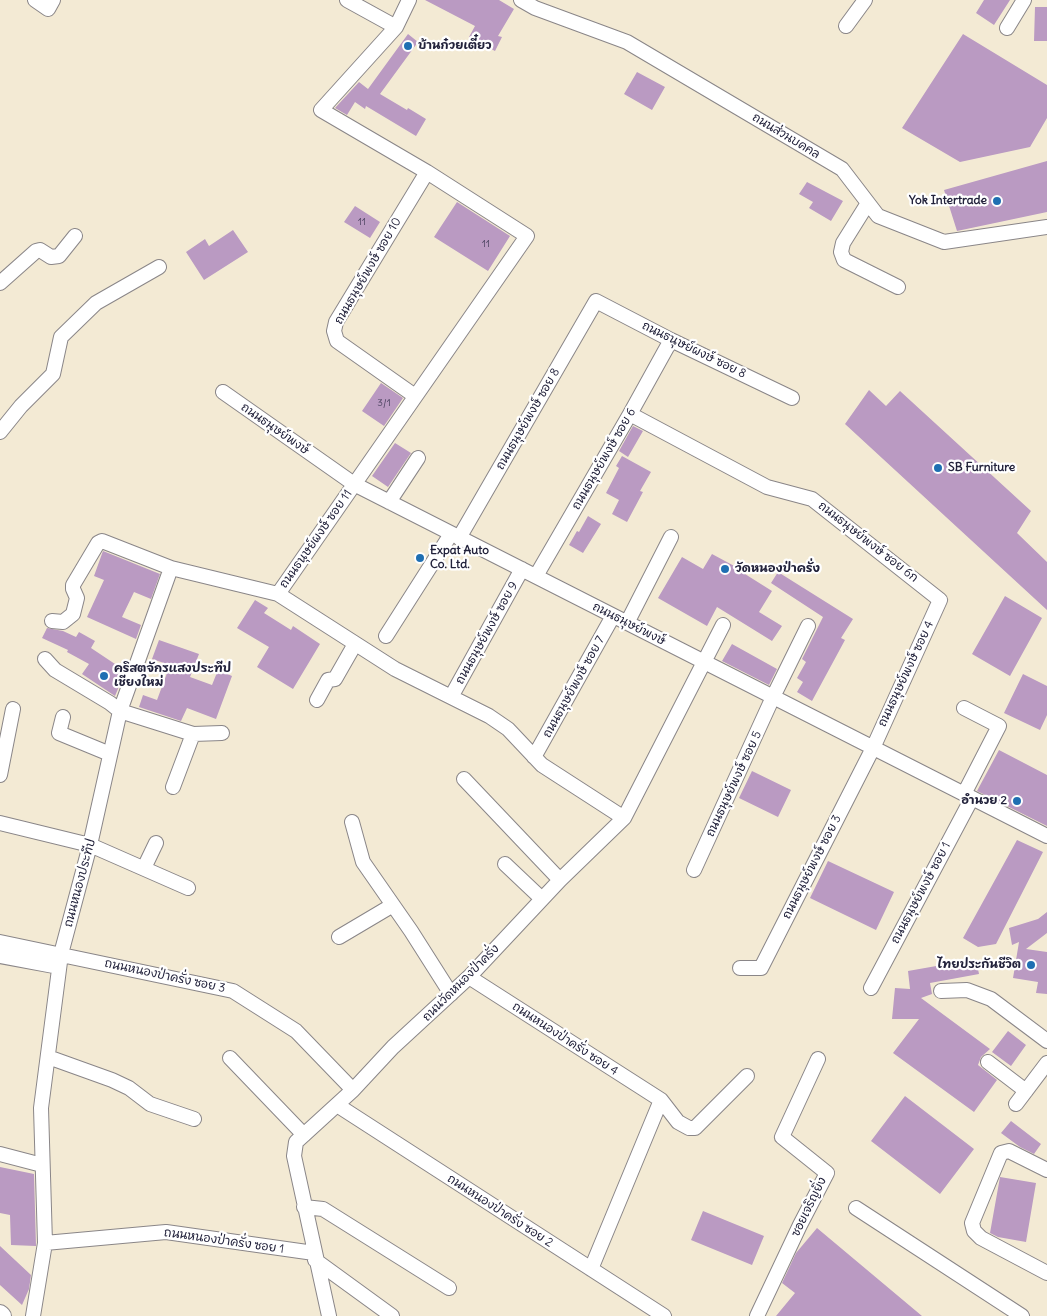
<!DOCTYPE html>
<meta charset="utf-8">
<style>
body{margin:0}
canvas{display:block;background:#f3ead4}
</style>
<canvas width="1047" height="1316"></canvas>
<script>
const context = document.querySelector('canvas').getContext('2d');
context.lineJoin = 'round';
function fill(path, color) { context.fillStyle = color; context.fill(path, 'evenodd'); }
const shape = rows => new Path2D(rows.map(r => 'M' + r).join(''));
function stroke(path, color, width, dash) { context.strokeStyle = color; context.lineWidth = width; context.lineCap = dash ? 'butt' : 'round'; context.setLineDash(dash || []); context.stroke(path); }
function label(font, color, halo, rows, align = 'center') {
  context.font = font + ' Delius,"Playpen Sans Thai",sans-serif'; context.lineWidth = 4.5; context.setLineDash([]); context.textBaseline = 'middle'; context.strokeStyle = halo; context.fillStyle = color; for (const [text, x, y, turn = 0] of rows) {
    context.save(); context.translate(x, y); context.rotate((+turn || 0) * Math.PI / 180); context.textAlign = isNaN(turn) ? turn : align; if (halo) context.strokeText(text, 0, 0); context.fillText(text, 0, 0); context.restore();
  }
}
fill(shape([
 [425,0,499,0,514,9,498,36,502,37,495,51,469,37,475,26],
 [984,0,1010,0,994,25,976,13],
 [1035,7,1047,7,1047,41,1034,41],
 [408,34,418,42,380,94,407,110,408,108,426,119,416,136,366,106,365,109,355,102,347,115,335,108,359,82,368,89],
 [963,34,1047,85,1047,118,1030,147,960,162,902,128],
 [637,72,665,87,652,110,624,94],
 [1047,161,1047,212,957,231,944,190],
 [807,182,843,201,831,221,809,208,813,202,799,194],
 [457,202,510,236,488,271,434,237],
 [355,206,380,222,370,238,344,222],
 [233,230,248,252,204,280,186,252,205,239,209,246],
 [381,383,403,398,384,426,362,411],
 [869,390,886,406,900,391,1031,511,1017,533,1047,562,1047,610,845,424],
 [633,426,643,431,628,457,619,451],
 [395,443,411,453,388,487,372,476],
 [622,456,651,472,640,491,643,492,627,522,612,514,619,500,606,493,619,468,616,466],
 [588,516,601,524,583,553,569,545,577,531,579,532],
 [103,551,160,574,151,599,134,592,122,617,141,625,136,639,87,617,104,580,94,576],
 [712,554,738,568,737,569,772,591,759,612,782,626,772,641,717,607,707,626,658,598,682,557,703,569],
 [778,572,853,619,841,638,845,640,812,701,797,692,803,682,797,678,806,662,802,659,823,617,771,583],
 [1005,596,1042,618,1010,676,972,654],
 [255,600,268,608,264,613,291,630,293,626,320,644,293,689,257,667,269,647,237,628],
 [47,628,63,631,76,637,79,632,95,641,91,648,118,666,115,671,123,677,115,696,82,674,89,664,67,652,68,650,42,638],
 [159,640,199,654,190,677,212,685,218,670,232,676,216,719,187,708,181,721,139,707,143,695,157,700,170,665,152,659],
 [732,644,777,669,769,685,722,661],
 [1023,674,1047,686,1047,715,1040,730,1004,713],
 [999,750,1047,775,1047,826,977,791],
 [752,771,791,790,778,817,739,798],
 [1017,840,1043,852,996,944,978,947,963,938],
 [828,861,894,892,876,930,810,898],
 [1047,912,1047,933,1026,949,1047,952,1047,994,1036,993,1038,982,1013,978,1019,942,1012,945,1009,928,1038,919],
 [976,959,979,974,930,983,932,994,921,998,990,1049,981,1057,978,1065,997,1080,974,1112,893,1053,919,1019,892,1019,895,988,910,989,908,971],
 [1008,1031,1026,1045,1011,1066,992,1052],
 [905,1096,974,1149,940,1194,871,1141],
 [1011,1121,1041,1144,1034,1154,1020,1147,1001,1133],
 [0,1167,34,1174,36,1246,11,1245,10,1215,0,1213],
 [1000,1177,1036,1183,1026,1242,998,1237,990,1233],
 [703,1211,764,1236,752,1265,691,1240],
 [817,1228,922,1316,776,1316,795,1293,782,1283,796,1253],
 [0,1246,31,1275,29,1289,22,1305,0,1285]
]), '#ba9ac2');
const minor = shape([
 [35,0,48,9,53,0],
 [347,0,396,27],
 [521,0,535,8,627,42,842,169,878,216,944,242,1047,227],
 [846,26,865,0],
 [1007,28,1024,0],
 [868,203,843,243,841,252,844,260,898,287],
 [0,283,36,251,40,250,51,257,59,256,75,236],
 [223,392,354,484,1047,836],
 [415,396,337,341,334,331,336,322,427,172],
 [630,414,767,487,812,499,940,600,873,748,761,968,740,968],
 [0,432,21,406,53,374,61,337,96,303,159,267],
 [389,502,418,458],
 [459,538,596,301,671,340,792,398],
 [536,576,630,414,671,340],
 [278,594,527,236,427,172,321,110,396,27,409,0],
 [52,621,63,622,73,614,77,598,73,589,73,585,98,543,102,541,171,568,278,594,395,669,489,716,508,729,542,765,624,818],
 [627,623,671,537],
 [386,636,451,534],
 [45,659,55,670,110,703,120,711,193,734,222,733],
 [451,697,522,569],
 [317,700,328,680,335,679,355,644],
 [964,708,999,726,964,794],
 [63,717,59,733,110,754],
 [534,757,613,616],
 [0,775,13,709],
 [464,779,560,880],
 [173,787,193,734],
 [352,822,363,862,411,931,451,994],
 [0,823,90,845,188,888],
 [505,864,542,899],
 [144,868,156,843],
 [694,870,773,697,808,626],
 [339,937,393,905],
 [0,942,233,991,296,1031,353,1090],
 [0,956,59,967],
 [469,977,661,1100,678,1122,689,1128,695,1128,747,1076],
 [871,988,972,798],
 [941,991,967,990,991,999,1047,1041],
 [48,1057,112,1080,129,1088,150,1104,194,1119],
 [230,1058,304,1135],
 [988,1062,1026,1091],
 [1016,1104,1047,1063],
 [337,1105,664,1316],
 [0,1154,42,1165],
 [1047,1170,1009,1151,1001,1153,972,1223,974,1231,981,1238,1047,1273],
 [304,1207,323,1209,449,1288],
 [856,1208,1022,1316],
 [45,1243,166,1232,314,1253],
 [315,1260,392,1316],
 [591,1269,661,1100],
 [33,1316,45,1243,41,1108,61,954,90,845,120,711,171,568],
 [329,1316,294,1156,296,1142,353,1090,393,1047,469,977,560,880,624,818,723,625],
 [757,1316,800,1225,827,1173,782,1137,818,1059]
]);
const major = shape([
 [0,1314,2,1316]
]);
stroke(minor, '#8a8688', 16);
stroke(major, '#8a8688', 20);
stroke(minor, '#fff', 14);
stroke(major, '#fff', 18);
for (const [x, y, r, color] of [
 [408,46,5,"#1f6fb2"],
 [997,201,5,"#1f6fb2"],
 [938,468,5,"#1f6fb2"],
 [420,558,5,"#1f6fb2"],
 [725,569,5,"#1f6fb2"],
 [104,676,5,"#1f6fb2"],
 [1017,801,5,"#1f6fb2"],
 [1031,965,5,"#1f6fb2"]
]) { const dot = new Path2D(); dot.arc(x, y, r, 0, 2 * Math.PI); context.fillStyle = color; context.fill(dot); stroke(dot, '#fff', 2); }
label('10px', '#48405d', null, [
 ["11",362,222],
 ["11",486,244],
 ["3/1",384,403]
]);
label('bold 12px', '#22223b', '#fff', [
 ["บ้านก๋วยเตี๋ยว",418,46],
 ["Yok Intertrade",987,201,"right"],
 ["SB Furniture",948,468],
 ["Expat Auto",430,551],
 ["Co. Ltd.",430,565],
 ["วัดหนองป่าครั่ง",735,569],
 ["คริสตจักรแสงประทีป",114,669],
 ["เชียงใหม่",114,683],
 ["อำนวย 2",1007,801,"right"],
 ["ไทยประกันชีวิต",1021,965,"right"]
], 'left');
label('12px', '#22223b', '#fff', [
 ["ถนนส่วนบคคล",786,136,31],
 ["ถนนธนุษย์พงษ์ ซอย 10",368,271,-60],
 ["ถนนธนุษย์ผงษ์ ซอย 8",694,350,26],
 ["ถนนธนุษย์พงษ์ ซอย 8",528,419,-60],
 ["ถนนธนุษย์พงษ์",275,429,35],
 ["ถนนธนุษย์พงษ์ ซอย 6",604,459,-60],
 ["ถนนธนุษย์ผงษ์ ซอย 11",316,539,-55],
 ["ถนนธนุษย์พงษ์ ซอย 6ก",868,542,38],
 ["ถนนธนุษย์พงษ์",629,624,27],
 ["ถนนธนุษย์พงษ์ ซอย 9",487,633,-61],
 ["ถนนธนุษย์พงษ์ ซอย 4",906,674,-65],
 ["ถนนธนุษย์พงษ์ ซอย 7",574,687,-61],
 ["ถนนธนุษย์พงษ์ ซอย 5",734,784,-65],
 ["ถนนธนุษย์พงษ์ ซอย 3",812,867,-63],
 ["ถนนหนองประทีป",80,883,-75],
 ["ถนนธนุษย์พงษ์ ซอย 1",921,893,-62],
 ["ถนนหนองป่าครั่ง ซอย 3",165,976,12],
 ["ถนนวัดหนองป่าครั่ง",461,983,-45],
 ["ถนนหนองป่าครั่ง ซอย 4",565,1039,33],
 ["ซอยเจริญยิ่ง",809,1207,-64],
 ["ถนนหนองป่าครั่ง ซอย 2",500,1211,33],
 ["ถนนหนองป่าครั่ง ซอย 1",224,1241,8]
]);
</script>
